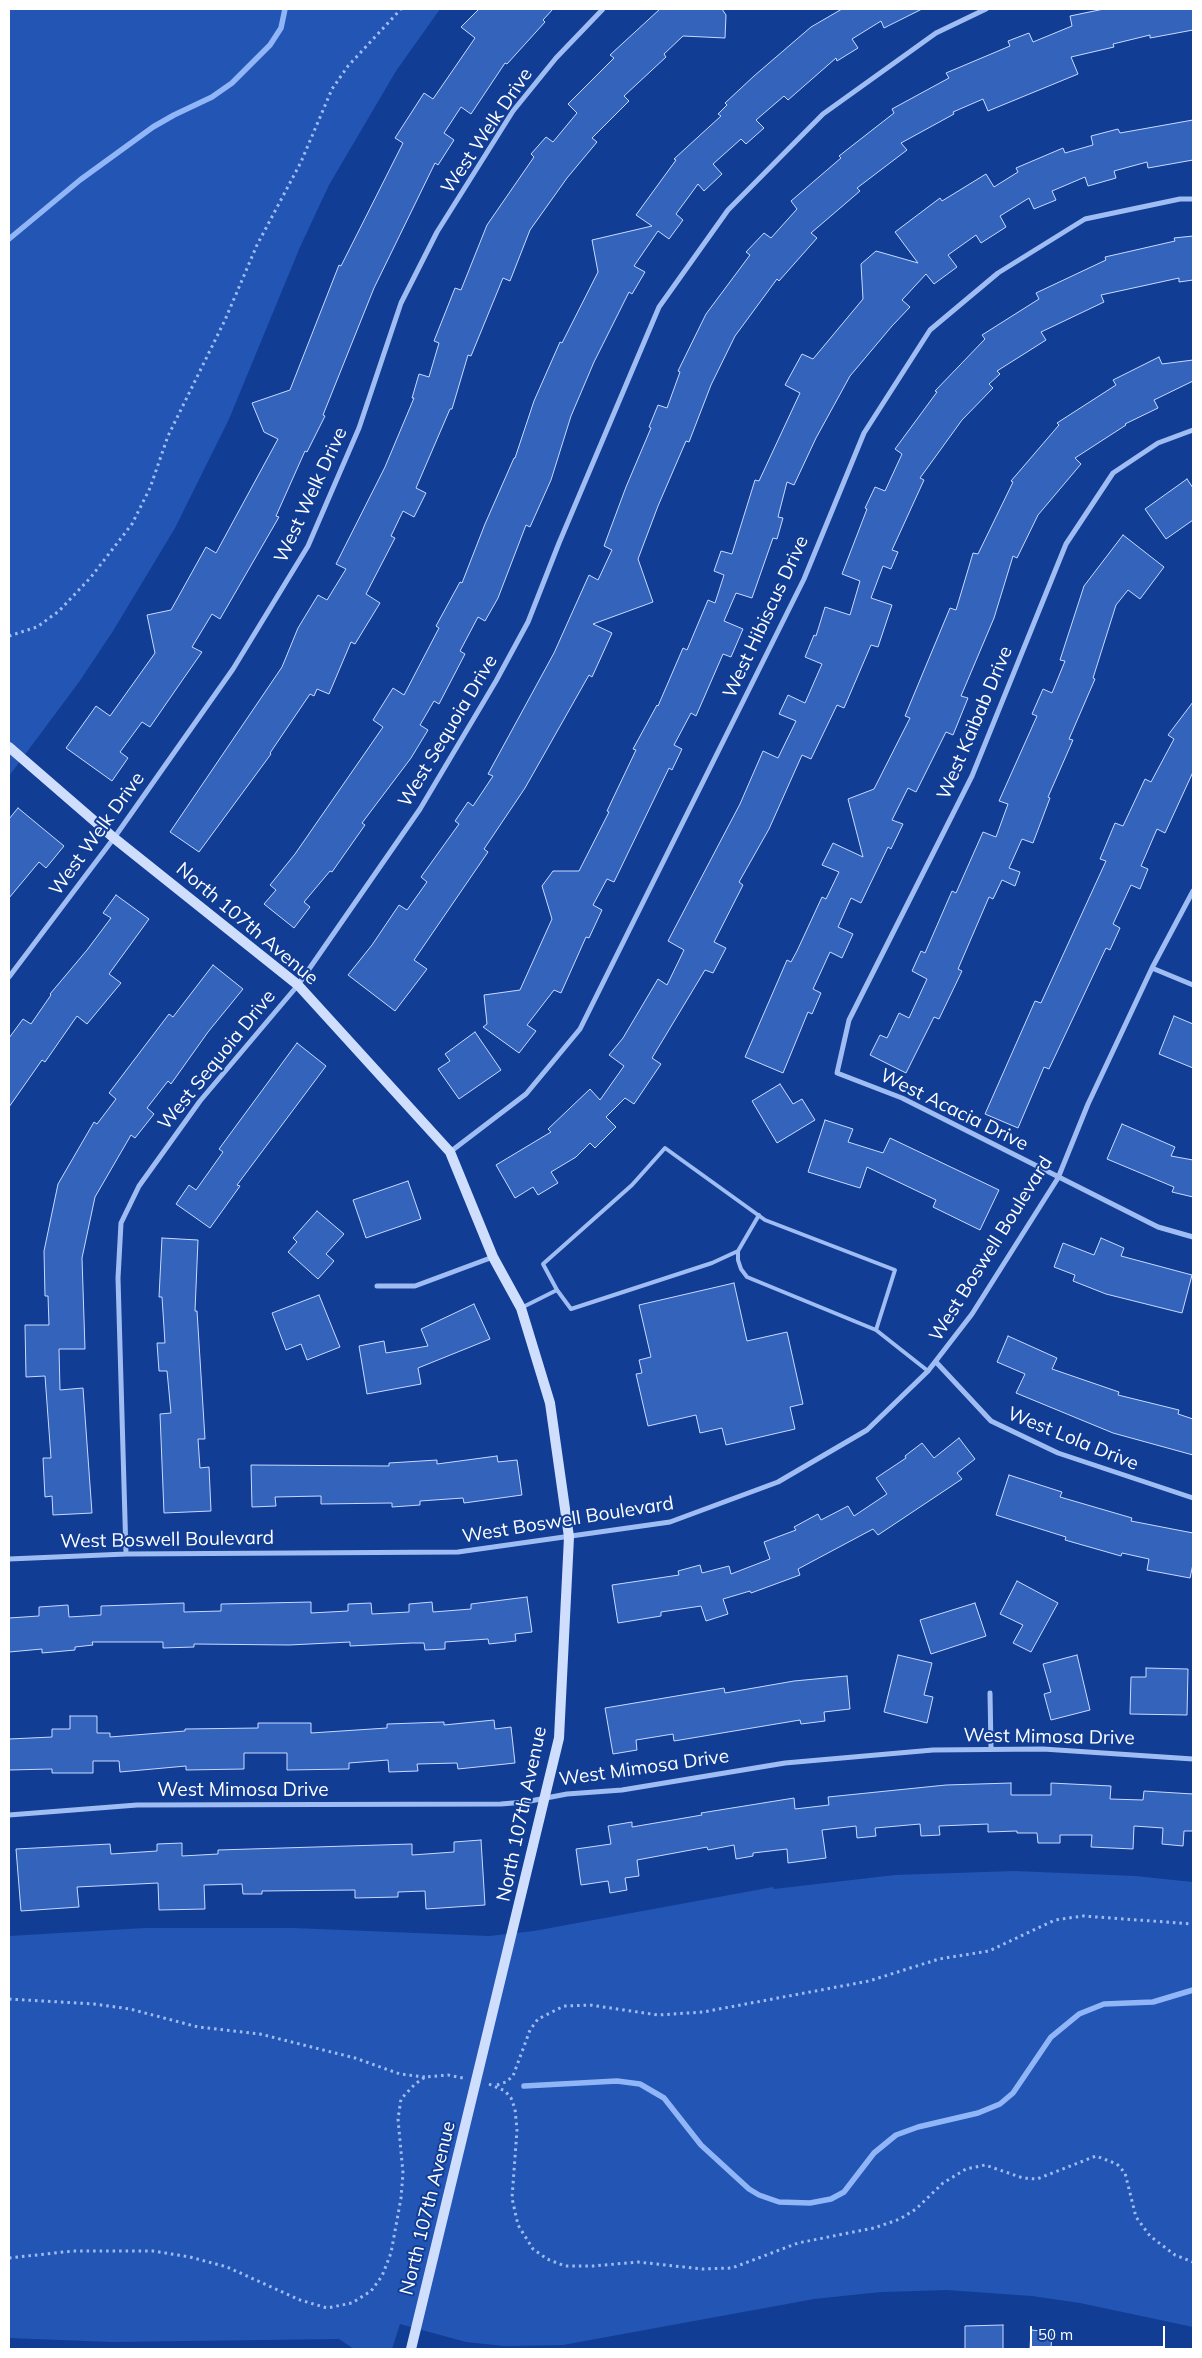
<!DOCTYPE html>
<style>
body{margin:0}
#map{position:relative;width:1202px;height:2358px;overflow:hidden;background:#113d95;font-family:Mulish,sans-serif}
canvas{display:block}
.frame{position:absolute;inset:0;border:10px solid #fff;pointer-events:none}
.scale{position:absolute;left:1030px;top:2326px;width:135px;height:22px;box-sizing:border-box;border:2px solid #fff;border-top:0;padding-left:6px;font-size:15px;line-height:18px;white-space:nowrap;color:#fff;-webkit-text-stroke:4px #113d95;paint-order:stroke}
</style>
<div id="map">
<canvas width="1202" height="2358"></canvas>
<div class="frame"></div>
<div class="scale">50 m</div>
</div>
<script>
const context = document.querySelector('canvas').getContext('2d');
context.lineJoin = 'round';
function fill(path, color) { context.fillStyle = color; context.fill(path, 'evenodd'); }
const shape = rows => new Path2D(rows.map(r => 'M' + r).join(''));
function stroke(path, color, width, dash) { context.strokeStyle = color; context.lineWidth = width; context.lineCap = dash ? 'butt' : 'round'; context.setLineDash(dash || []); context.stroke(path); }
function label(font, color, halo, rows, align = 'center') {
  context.font = font + ' Mulish,sans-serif'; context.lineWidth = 4; context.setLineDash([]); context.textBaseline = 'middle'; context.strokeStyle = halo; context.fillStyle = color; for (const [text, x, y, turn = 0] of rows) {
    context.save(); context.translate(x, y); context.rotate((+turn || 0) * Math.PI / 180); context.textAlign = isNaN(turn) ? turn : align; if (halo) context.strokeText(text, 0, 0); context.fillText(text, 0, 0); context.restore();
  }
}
fill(shape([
 [9,9,440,9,396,71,329,185,300,247,229,419,175,528,113,631,79,682,9,776],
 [1014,1871,1135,1876,1193,1882,1193,2327,1080,2303,1032,2296,947,2290,881,2292,814,2299,563,2345,504,2346,466,2342,400,2324,392,2349,354,2349,339,2339,112,2342,9,2338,9,1936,145,1928,293,1928,489,1936,534,1931,773,1887,774,1889,895,1875]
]), '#2355b5');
stroke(shape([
 [9,239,80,180,153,127,174,115,212,97,232,83,270,45,281,28,285,9],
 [524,2086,617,2081,640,2084,664,2098,701,2145,749,2189,759,2195,779,2202,810,2203,831,2199,844,2192,874,2153,896,2135,918,2127,978,2113,1000,2104,1013,2093,1051,2037,1079,2014,1104,2004,1153,2002,1193,1990]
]), '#91b6f7', 5.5);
const building = shape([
 [479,9,553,9,543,20,545,22,507,64,505,63,471,114,461,107,444,133,454,140,438,165,435,163,374,288,323,415,325,416,307,452,305,451,276,516,279,517,220,619,212,614,192,647,202,652,179,685,150,727,142,722,120,752,128,758,112,781,66,748,96,706,110,716,155,653,147,615,171,610,206,547,216,553,278,439,264,432,252,403,290,390,339,265,341,266,403,143,395,138,424,93,433,99,475,38,461,27,479,9],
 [660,9,722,9,726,15,725,38,683,36,664,54,666,57,624,96,629,101,592,138,597,142,567,178,530,230,510,281,503,278,471,356,468,355,452,409,450,409,416,488,426,493,414,517,403,511,391,536,395,538,366,594,380,603,355,644,351,642,329,694,317,689,314,696,310,694,270,753,271,754,199,852,170,832,282,667,298,628,318,595,327,600,346,569,336,564,385,467,414,398,412,398,419,374,429,377,439,343,434,341,455,288,461,290,487,225,534,157,531,154,546,137,553,142,577,113,568,104,614,58,610,55,660,9],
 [842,9,922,9,884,28,881,21,852,39,858,48,837,61,836,58,788,100,784,96,756,120,764,128,746,144,741,139,713,164,722,174,704,191,698,184,676,214,683,220,669,239,658,231,634,266,645,272,632,294,629,292,594,362,571,416,551,480,530,527,526,525,498,598,485,621,478,617,460,651,465,654,439,704,434,701,420,725,428,730,411,758,362,823,365,825,332,872,330,871,304,902,310,907,294,928,264,904,276,890,270,885,295,854,383,727,373,720,393,688,404,695,439,628,436,626,460,582,462,583,485,524,514,458,515,458,534,401,560,342,562,343,598,272,592,240,652,226,636,215,676,160,674,159,721,116,718,114,727,105,725,103,754,76,811,27,842,9],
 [1104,9,1193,9,1193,30,1150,38,1150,35,1113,44,1114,47,1071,57,1078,74,988,111,983,99,953,112,954,114,901,143,907,150,857,188,860,191,811,233,817,238,779,281,777,279,735,336,711,385,689,442,686,441,658,506,638,559,653,602,593,624,612,633,592,677,589,675,525,788,484,849,488,852,414,960,427,969,395,1011,348,975,372,945,399,905,407,910,427,882,421,877,459,824,455,821,468,802,473,806,493,776,488,774,554,653,589,575,598,580,612,550,604,546,626,487,651,428,649,427,658,405,667,408,680,372,678,371,706,314,750,255,746,252,764,233,771,238,797,209,791,201,841,158,839,156,894,113,892,109,949,78,946,73,1010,46,1008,41,1029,33,1033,42,1072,26,1070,16,1104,9],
 [1193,120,1193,160,1148,168,1147,162,1114,171,1116,178,1088,186,1085,177,1052,191,1056,200,1034,209,1029,198,1000,216,1006,227,981,243,976,235,948,255,957,267,934,284,926,274,902,300,910,307,892,326,850,376,816,438,794,485,787,482,778,517,783,518,777,539,773,538,752,598,736,593,724,621,743,629,731,657,723,654,696,716,691,713,674,745,682,749,672,770,669,768,614,882,607,879,593,905,602,910,589,938,586,937,561,993,554,990,527,1025,536,1031,519,1053,483,1027,487,1024,484,995,520,990,552,919,542,886,553,871,579,871,609,812,607,811,636,750,633,749,657,705,658,706,683,648,687,650,708,600,715,603,724,575,714,571,721,551,732,554,755,480,759,481,800,393,785,385,802,354,813,359,863,299,861,264,876,251,918,263,895,232,940,198,942,201,986,174,994,187,1018,172,1016,168,1063,148,1065,153,1093,145,1091,136,1118,129,1120,133,1193,120],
 [1193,236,1193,280,1179,282,1179,278,1101,295,1104,302,1041,332,1046,340,997,371,1000,374,989,384,993,388,962,420,920,478,924,480,892,550,898,552,891,569,883,566,871,598,892,605,878,647,871,645,844,708,837,705,811,759,802,755,769,829,739,882,743,885,714,942,726,948,713,973,705,970,652,1058,661,1064,634,1104,625,1098,606,1117,616,1127,595,1148,590,1143,576,1157,551,1172,558,1183,538,1195,533,1187,515,1198,496,1165,551,1132,548,1129,590,1089,600,1100,624,1066,609,1055,623,1038,658,979,667,985,684,950,668,941,740,804,763,751,778,758,796,721,779,714,788,695,805,703,822,664,805,657,814,635,816,636,825,607,850,615,860,581,842,574,867,509,865,508,875,487,885,491,902,454,895,449,937,392,935,391,985,339,982,335,1039,299,1036,293,1106,260,1105,257,1175,241,1174,238,1193,236],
 [1159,357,1162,364,1193,360,1193,381,1154,400,1158,408,1125,424,1126,425,1075,458,1081,464,1038,515,1017,558,1013,556,994,618,961,696,968,698,953,735,946,732,916,792,908,788,892,820,903,824,891,849,888,847,861,903,851,898,838,927,853,934,842,958,830,952,813,989,821,993,812,1014,808,1012,783,1073,745,1057,787,960,791,962,797,951,822,897,826,899,839,872,822,865,833,843,863,857,848,799,874,789,910,718,905,716,950,608,956,610,973,553,978,554,1013,482,1011,481,1059,425,1057,423,1116,385,1113,380,1159,357],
 [1187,479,1193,488,1193,520,1166,539,1145,509,1187,479],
 [1123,535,1164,567,1140,599,1128,590,1116,605,1093,678,1095,679,1069,739,1073,740,1048,797,1050,798,1033,843,1022,839,1009,868,1020,872,1015,886,1002,880,993,899,989,897,958,969,962,971,939,1019,934,1017,906,1073,870,1055,880,1035,887,1038,899,1013,909,1018,927,979,912,971,921,951,925,953,952,891,956,893,983,832,996,837,1008,804,999,801,1037,716,1032,714,1043,689,1052,693,1065,661,1060,660,1084,586,1123,535],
 [1193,702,1193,772,1165,833,1157,829,1141,866,1148,869,1140,889,1131,885,1113,924,1120,928,1110,950,1106,948,1049,1069,1044,1067,1018,1128,985,1114,1035,1001,1041,1003,1106,861,1100,859,1115,823,1123,826,1145,779,1151,782,1174,739,1168,735,1193,702],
 [18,808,64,846,46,868,39,862,9,898,9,819,18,808],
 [116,895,149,919,109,974,121,983,87,1024,77,1016,45,1062,42,1060,9,1107,9,1038,23,1019,31,1024,51,995,50,994,87,950,111,918,103,913,116,895],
 [213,965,243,989,208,1032,171,1084,168,1081,147,1108,154,1114,135,1138,131,1135,95,1197,82,1258,85,1349,59,1349,60,1390,83,1388,92,1513,53,1515,52,1496,45,1497,43,1458,51,1458,45,1376,26,1377,25,1325,49,1325,48,1296,45,1296,44,1251,58,1184,94,1122,97,1124,116,1099,109,1093,169,1014,173,1017,213,965],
 [1174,1016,1193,1024,1193,1068,1159,1054,1174,1016],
 [475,1032,501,1070,459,1099,438,1069,450,1061,445,1054,475,1032],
 [297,1043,326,1066,237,1185,240,1186,210,1228,176,1204,189,1185,196,1190,223,1152,219,1149,297,1043],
 [780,1084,793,1104,802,1099,815,1120,777,1143,752,1101,780,1084],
 [825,1120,853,1129,848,1142,883,1153,890,1138,999,1190,980,1230,933,1207,936,1200,867,1167,860,1188,808,1172,825,1120],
 [1122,1124,1175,1147,1171,1156,1193,1160,1193,1197,1172,1192,1174,1187,1107,1159,1122,1124],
 [408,1181,421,1219,366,1238,353,1200,408,1181],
 [317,1211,344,1234,326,1254,334,1261,318,1279,288,1252,297,1242,293,1238,317,1211],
 [162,1238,198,1240,195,1311,197,1311,205,1439,198,1439,200,1468,209,1467,211,1511,164,1513,160,1414,171,1413,167,1371,159,1371,157,1343,165,1343,162,1297,159,1297,162,1238],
 [1101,1238,1124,1248,1121,1256,1192,1275,1182,1313,1106,1294,1073,1281,1075,1275,1054,1267,1063,1243,1094,1255,1101,1238],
 [734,1283,747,1341,787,1332,803,1404,790,1407,795,1429,726,1445,722,1428,700,1433,696,1415,648,1426,636,1374,642,1373,639,1360,651,1357,639,1305,734,1283],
 [319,1295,340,1347,307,1360,301,1344,286,1350,272,1313,319,1295],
 [474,1304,490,1339,418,1368,421,1384,367,1394,359,1346,384,1341,386,1353,428,1346,421,1329,474,1304],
 [1008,1336,1057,1358,1052,1369,1119,1392,1118,1395,1179,1410,1178,1414,1193,1419,1193,1455,1113,1433,1016,1393,1025,1374,997,1362,1008,1336],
 [959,1438,975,1459,957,1473,962,1479,878,1535,873,1529,798,1569,800,1575,751,1593,750,1591,723,1599,728,1614,706,1621,701,1606,661,1612,661,1616,618,1623,612,1585,679,1575,678,1571,700,1565,702,1573,729,1566,731,1574,770,1559,764,1542,796,1530,794,1527,818,1514,821,1520,848,1506,854,1516,887,1494,876,1478,906,1458,905,1456,922,1443,934,1458,959,1438],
 [497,1456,498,1462,517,1460,522,1495,464,1503,463,1498,420,1501,420,1505,392,1507,392,1503,321,1504,321,1496,275,1497,276,1506,252,1507,251,1465,389,1466,389,1463,437,1460,437,1464,497,1456],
 [1009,1475,1062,1492,1060,1497,1132,1518,1131,1521,1193,1533,1193,1564,1190,1578,1147,1570,1149,1559,1122,1553,1121,1556,1065,1540,1066,1537,996,1515,1009,1475],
 [1017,1581,1058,1603,1031,1652,1013,1643,1023,1625,1000,1614,1017,1581],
 [527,1597,532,1632,515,1634,516,1641,489,1644,488,1639,445,1642,445,1649,425,1650,424,1643,412,1643,350,1646,350,1642,289,1645,194,1644,194,1647,163,1648,163,1642,92,1642,93,1645,75,1647,75,1650,42,1653,42,1649,9,1652,9,1618,39,1616,39,1607,68,1605,69,1617,101,1615,101,1606,184,1603,184,1612,221,1611,221,1604,311,1602,311,1613,348,1611,348,1604,371,1603,372,1614,409,1612,409,1604,432,1602,433,1612,471,1609,471,1604,527,1597],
 [975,1603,986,1636,931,1654,920,1620,975,1603],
 [898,1655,932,1663,924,1695,933,1697,927,1723,884,1712,898,1655],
 [1077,1655,1090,1710,1051,1720,1044,1694,1051,1692,1043,1664,1077,1655],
 [1146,1668,1188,1669,1187,1715,1130,1714,1131,1677,1146,1677,1146,1668],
 [847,1676,850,1709,824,1712,825,1721,801,1724,800,1720,674,1741,673,1734,636,1740,637,1750,613,1754,605,1708,724,1688,725,1693,794,1681,847,1676],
 [70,1716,97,1716,97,1733,110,1733,110,1737,185,1731,185,1729,258,1728,258,1723,311,1723,311,1733,387,1728,387,1724,444,1722,444,1725,494,1720,495,1729,511,1727,515,1763,458,1769,457,1763,417,1764,418,1771,389,1772,388,1760,349,1763,349,1769,287,1770,287,1753,244,1753,244,1769,186,1770,186,1766,120,1772,119,1761,93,1761,93,1773,52,1773,52,1769,9,1770,9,1739,52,1737,52,1729,70,1729,70,1716],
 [1011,1783,1011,1795,1051,1795,1051,1783,1111,1786,1110,1799,1143,1800,1144,1791,1193,1794,1193,1831,1184,1831,1183,1846,1162,1844,1163,1828,1134,1826,1133,1849,1091,1847,1092,1835,1060,1835,1060,1843,1038,1843,1037,1833,1017,1833,1017,1831,988,1832,988,1824,939,1826,940,1835,921,1836,920,1824,875,1828,876,1836,857,1838,856,1826,822,1830,826,1858,788,1863,787,1849,753,1853,753,1856,736,1859,734,1845,708,1850,707,1847,637,1860,639,1876,625,1878,627,1890,610,1893,608,1881,581,1885,576,1849,611,1844,608,1826,632,1822,632,1827,702,1815,701,1813,794,1798,795,1809,829,1805,828,1797,946,1785,1011,1783],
 [481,1840,485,1905,426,1909,425,1891,398,1892,398,1897,355,1898,355,1890,262,1891,262,1894,243,1894,242,1884,204,1885,205,1909,159,1910,158,1883,77,1887,79,1907,21,1911,16,1849,110,1844,111,1854,157,1851,157,1844,182,1843,182,1856,218,1854,218,1850,412,1844,412,1855,454,1852,454,1842,481,1840],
 [1003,2325,1003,2349,965,2349,965,2326,1003,2325],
 [1031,2330,1052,2332,1051,2349,1030,2349,1031,2330]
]);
fill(building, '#3463bc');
stroke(building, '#c8dafe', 1);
stroke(shape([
 [9,636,37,627,59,611,91,577,132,524,150,488,168,436,225,320,257,245,301,162,332,89,348,66,401,9],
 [9,1999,94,2004,130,2009,198,2027,260,2034,355,2058,400,2074,425,2077],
 [489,2084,505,2091,511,2098,515,2109,517,2130,512,2198,518,2225,533,2249,547,2259,565,2266,593,2266,638,2262,702,2269,732,2268,798,2243,874,2228,900,2219,916,2209,943,2183,966,2169,985,2165,1023,2178,1037,2179,1096,2156,1117,2164,1125,2173,1136,2217,1150,2236,1175,2255,1193,2262],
 [497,2085,506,2082,513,2076,530,2030,538,2019,564,2006,590,2005,658,2015,703,2012,869,1981,939,1959,989,1951,1055,1920,1083,1916,1193,1924],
 [9,2258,73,2251,153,2251,190,2257,227,2267,300,2300,327,2308,352,2303,371,2291,382,2276,391,2253,401,2198,403,2173,398,2119,401,2099,415,2084,425,2077,448,2075,463,2078]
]), '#a0bdf3', 3, [2.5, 4]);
stroke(shape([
 [738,1251,738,1260,741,1269,747,1277,876,1330,928,1371],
 [557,1290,571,1309,712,1263,738,1251,759,1215],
 [523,1307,557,1290,543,1264,632,1185,665,1148,765,1220,895,1270,876,1330]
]), '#a0bdf3', 4);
stroke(shape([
 [1193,430,1158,443,1113,473,1066,544,972,776,849,1020,837,1073,902,1098,1158,1227,1193,1237],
 [1152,968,1193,985],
 [9,977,114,838,233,669,308,546,359,428,401,303,437,232,513,111,556,58,603,9],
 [450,1152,526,1094,580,1029,804,579,864,433,930,330,998,273,1085,219,1180,199,1193,199],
 [377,1286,415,1286,493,1257],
 [936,1362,991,1421,1058,1453,1193,1498],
 [126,1554,118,1278,121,1223,139,1186,200,1101,298,985,420,809,496,681,528,622,559,543,659,307,728,210,823,114,936,33,986,9],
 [9,1559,126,1554,458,1552,670,1522,778,1482,867,1430,928,1371,972,1314,1058,1178,1088,1104,1152,968,1193,891],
 [990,1693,991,1748],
 [9,1815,137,1805,501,1804,525,1802,567,1794,622,1790,785,1763,933,1750,1043,1749,1193,1759]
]), '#a0bdf3', 5);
stroke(shape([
 [9,747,114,838,298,985,450,1152,493,1257,521,1308,550,1403,569,1537,559,1738,411,2349]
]), '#cfdefd', 10);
label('19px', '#fff', '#113d95', [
 ["West Welk Drive",487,131,-56],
 ["West Welk Drive",311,495,-65],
 ["West Hibiscus Drive",766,617,-65],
 ["West Kaibab Drive",975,723,-67],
 ["West Sequoia Drive",448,731,-59],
 ["West Welk Drive",97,834,-54],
 ["North 107th Avenue",247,924,40],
 ["West Sequoia Drive",217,1060,-51],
 ["West Acacia Drive",954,1110,26],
 ["West Boswell Boulevard",991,1249,-58],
 ["West Lola Drive",1073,1439,22],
 ["West Boswell Boulevard",568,1520,-9],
 ["West Boswell Boulevard",167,1540,-1],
 ["West Mimosa Drive",1049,1737,1],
 ["West Mimosa Drive",644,1768,-8],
 ["West Mimosa Drive",243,1790],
 ["North 107th Avenue",522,1814,-78],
 ["North 107th Avenue",428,2208,-76]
]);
</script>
